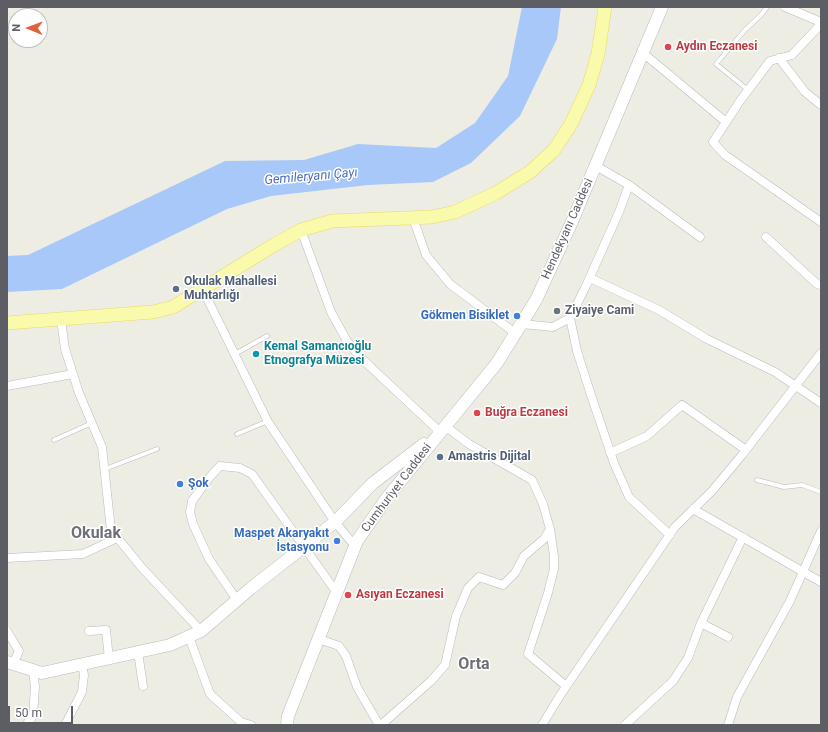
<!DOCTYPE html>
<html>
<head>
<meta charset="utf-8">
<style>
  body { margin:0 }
  #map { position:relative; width:828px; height:732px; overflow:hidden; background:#eeede4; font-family:Roboto,sans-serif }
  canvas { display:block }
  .frame { position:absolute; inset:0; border:8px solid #5c5e64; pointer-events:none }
  .north { position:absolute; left:8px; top:8px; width:40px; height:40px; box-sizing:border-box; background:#fff; border:1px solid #bebfc1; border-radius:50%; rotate:271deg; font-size:11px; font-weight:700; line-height:16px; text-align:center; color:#5c5e64 }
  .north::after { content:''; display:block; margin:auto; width:14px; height:18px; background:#df6339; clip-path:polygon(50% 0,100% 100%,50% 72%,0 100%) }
  .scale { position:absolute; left:8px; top:706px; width:65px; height:18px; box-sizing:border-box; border:2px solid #5c5e64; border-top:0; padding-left:5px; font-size:12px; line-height:14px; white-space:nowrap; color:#5c5e64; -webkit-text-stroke:3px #fff; paint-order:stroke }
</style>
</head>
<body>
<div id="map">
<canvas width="828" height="732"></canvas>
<div class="frame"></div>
<div class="north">N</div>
<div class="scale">50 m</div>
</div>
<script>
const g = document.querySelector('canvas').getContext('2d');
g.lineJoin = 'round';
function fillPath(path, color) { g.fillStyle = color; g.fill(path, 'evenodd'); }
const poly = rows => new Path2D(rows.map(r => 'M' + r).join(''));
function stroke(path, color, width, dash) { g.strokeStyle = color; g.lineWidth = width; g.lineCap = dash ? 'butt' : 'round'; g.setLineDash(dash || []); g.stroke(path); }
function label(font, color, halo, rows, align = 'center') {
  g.font = font + ' Roboto,sans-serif'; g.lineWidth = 3; g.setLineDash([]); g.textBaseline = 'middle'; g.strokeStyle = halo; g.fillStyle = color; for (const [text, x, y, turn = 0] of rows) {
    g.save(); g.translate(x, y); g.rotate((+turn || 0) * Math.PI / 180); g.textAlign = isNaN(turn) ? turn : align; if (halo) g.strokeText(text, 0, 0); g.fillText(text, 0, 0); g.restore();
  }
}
const water = poly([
  [522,7,561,7,557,39,520,116,471,163,433,182,368,185,271,196,227,209,62,289,7,292,7,256,28,255,225,161,304,160,358,144,436,148,475,123,508,76]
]);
const lane = poly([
  [748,90,716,64,745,30,761,15,767,7],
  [235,354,267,336],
  [237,434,268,421],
  [54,440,92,423],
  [105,469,157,449],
  [757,480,784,487,802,485,821,492]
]);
const street = poly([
  [785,7,821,22],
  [821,24,792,55,770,61,740,101,713,142,725,155,821,222],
  [643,53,726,122],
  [779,58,805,92,821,105],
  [596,166,629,185,700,237],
  [413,218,426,255,450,284,515,333],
  [301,230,331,312,347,341,360,357,440,432],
  [766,237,817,284,821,285],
  [590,278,659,310,707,339,775,372,821,403],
  [203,290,268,422,335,522,355,546],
  [570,318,577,351,591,395,614,463,629,497,670,535],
  [61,320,65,349,79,393,102,447,111,530,143,569,201,631],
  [522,324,553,327,570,318,586,286,619,212,629,185],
  [7,386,73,374],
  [610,453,647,436,682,405,746,450],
  [693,509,821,582],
  [550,529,554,556,554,569,548,593,528,654,566,686],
  [7,558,83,554,117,538],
  [237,600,209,559,193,524,190,512,192,501,209,478,220,466,240,468,252,474,337,593],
  [7,631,19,651,13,664],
  [89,631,106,630,109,659],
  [189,637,210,694,241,722,251,725],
  [728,637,701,623,743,537],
  [319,639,339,646,346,656,357,687,379,725],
  [138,652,143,686],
  [26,725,33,716,35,687,33,670],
  [65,725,82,692,84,675,82,665],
  [381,725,431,681,445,665,456,616,468,588,479,577,503,585,515,573,524,556,544,539,550,529,543,504,532,480,469,444,445,426],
  [542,725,561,694,675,527,712,491,742,455,821,353],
  [625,725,673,681,688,658,701,623],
  [728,725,737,697,790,601,821,531]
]);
const secondary = poly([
  [7,662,42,673,170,645,201,631,250,589,335,522,373,483,424,444],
  [287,725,288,716,357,541,386,499,497,363,536,300,571,224,662,7]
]);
const primary = poly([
  [7,323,153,312,173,307,274,245,301,230,332,221,432,217,455,212,496,193,530,172,554,150,571,124,589,85,598,54,605,7]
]);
const markers = [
  [668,47,4,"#e0444e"],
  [176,289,4,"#5c6f8a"],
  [557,311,4,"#6b7280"],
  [517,316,4,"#3f7fe0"],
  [256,354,4,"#0f9aa8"],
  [477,413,4,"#e0444e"],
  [440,457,4,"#5c6f8a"],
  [180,484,4,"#3f7fe0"],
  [337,541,4,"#3f7fe0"],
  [348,595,4,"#e0444e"]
];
const healthNames = [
  ["Aydın Eczanesi",676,47],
  ["Buğra Eczanesi",485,413],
  ["Asıyan Eczanesi",356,595]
];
const streetNames = [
  ["Hendekyanı Caddesi",568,229,-66],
  ["Cumhuriyet Caddesi",397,488,-53]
];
const serviceNames = [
  ["Okulak Mahallesi",184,282],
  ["Muhtarlığı",184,296],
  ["Amastris Dijital",448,457]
];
const worshipNames = [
  ["Ziyaiye Cami",565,311]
];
const shopNames = [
  ["Gökmen Bisiklet",509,316],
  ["Şok",188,484,"left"],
  ["Maspet Akaryakıt",329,534],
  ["İstasyonu",329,548]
];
const cultureNames = [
  ["Kemal Samancıoğlu",264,347],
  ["Etnografya Müzesi",264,361]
];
const waterNames = [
  ["Gemileryanı Çayı",311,177,-5]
];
const districtNames = [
  ["Okulak",96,534],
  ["Orta",474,665]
];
fillPath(water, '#a8c8fa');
stroke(lane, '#b9babf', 5);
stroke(street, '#b9babf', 9);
stroke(secondary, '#b9bbc1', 13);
stroke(primary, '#e9da62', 14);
stroke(lane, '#fff', 4);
stroke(street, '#fff', 8);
stroke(secondary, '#fff', 12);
stroke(primary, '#f9faac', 13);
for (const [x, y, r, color] of markers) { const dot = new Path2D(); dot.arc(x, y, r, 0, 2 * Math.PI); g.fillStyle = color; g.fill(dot); stroke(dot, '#fff', 1.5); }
label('bold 12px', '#be3a42', '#fff', healthNames, 'left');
label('12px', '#5c5e64', '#fff', streetNames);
label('bold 12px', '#4e5e75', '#fff', serviceNames, 'left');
label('bold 12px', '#5b616d', '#fff', worshipNames, 'left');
label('bold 12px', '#366cbe', '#fff', shopNames, 'right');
label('bold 12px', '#0d838f', '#fff', cultureNames, 'left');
label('italic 13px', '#4c6fbc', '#fff', waterNames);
label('bold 16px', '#6d7076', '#fff', districtNames);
</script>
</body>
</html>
